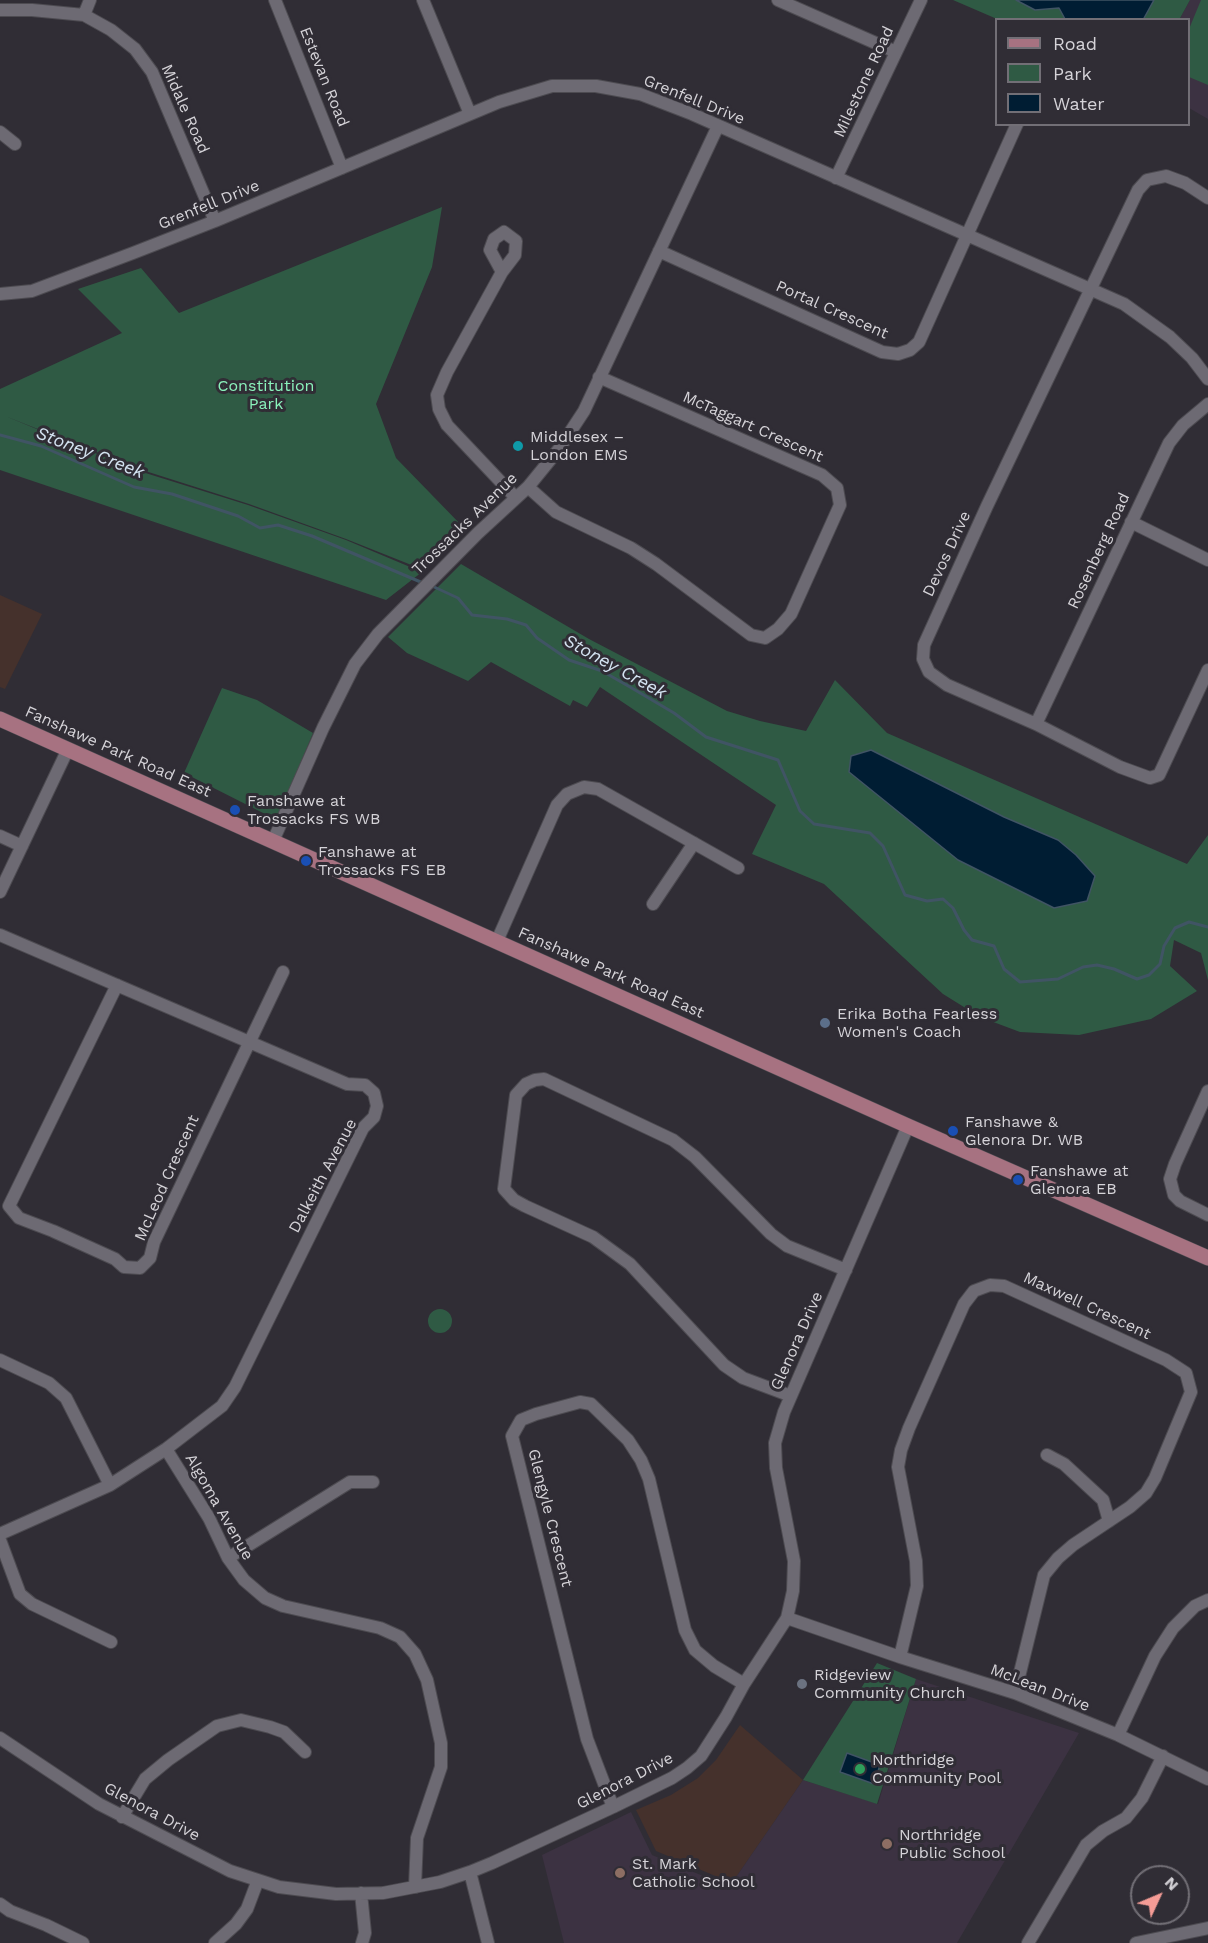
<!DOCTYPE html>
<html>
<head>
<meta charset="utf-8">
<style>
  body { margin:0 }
  #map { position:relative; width:1208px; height:1943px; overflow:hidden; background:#302d35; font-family:"Work Sans",sans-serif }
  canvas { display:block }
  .legend { position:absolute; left:995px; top:18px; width:195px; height:108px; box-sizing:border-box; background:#302d35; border:2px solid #726f76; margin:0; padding:8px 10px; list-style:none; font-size:18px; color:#d5d3d8 }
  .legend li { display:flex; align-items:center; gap:12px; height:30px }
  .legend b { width:30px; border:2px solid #726f76 }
  .north { position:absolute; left:1130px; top:1865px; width:60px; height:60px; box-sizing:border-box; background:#302d35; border:2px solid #726f76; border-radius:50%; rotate:46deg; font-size:16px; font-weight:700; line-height:24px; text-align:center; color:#d5d3d8 }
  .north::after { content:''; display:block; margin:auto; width:21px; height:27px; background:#f59c96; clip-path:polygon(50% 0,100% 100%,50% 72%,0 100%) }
</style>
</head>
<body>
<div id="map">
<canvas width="1208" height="1943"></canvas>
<ul class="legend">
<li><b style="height:8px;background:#a77281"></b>Road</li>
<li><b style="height:16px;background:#2f5a44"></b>Park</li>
<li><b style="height:16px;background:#001d33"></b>Water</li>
</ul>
<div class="north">N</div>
</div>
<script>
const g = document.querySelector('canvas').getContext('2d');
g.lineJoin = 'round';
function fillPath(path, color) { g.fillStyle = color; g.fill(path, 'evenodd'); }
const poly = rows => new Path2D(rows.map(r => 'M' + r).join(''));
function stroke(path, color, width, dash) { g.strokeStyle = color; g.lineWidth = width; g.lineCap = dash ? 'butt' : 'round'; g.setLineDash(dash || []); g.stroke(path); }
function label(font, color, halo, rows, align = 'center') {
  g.font = font + ' "Work Sans",sans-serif'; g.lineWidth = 6; g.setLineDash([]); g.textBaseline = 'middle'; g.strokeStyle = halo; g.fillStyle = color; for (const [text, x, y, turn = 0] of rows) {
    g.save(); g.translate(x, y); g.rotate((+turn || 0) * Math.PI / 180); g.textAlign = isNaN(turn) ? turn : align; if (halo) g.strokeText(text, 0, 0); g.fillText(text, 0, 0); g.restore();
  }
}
const commercial = poly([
  [0,595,42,614,5,689,0,687],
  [740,1725,803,1780,732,1883,656,1851,636,1810,671,1795,698,1778,716,1760]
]);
const education = poly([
  [1190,0,1208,0,1208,119,1189,108,1188,20,1179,20],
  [916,1679,1079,1733,957,1943,564,1943,542,1855,631,1812,652,1855,735,1889,732,1883,803,1780,878,1804]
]);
const green = poly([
  [953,0,1190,0,1179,20,997,19],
  [1201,0,1208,0,1208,85,1189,77,1189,29],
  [442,207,432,267,376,404,396,458,465,529,424,570,346,539,249,504,139,469,5,416,139,471,248,505,346,540,422,572,386,600,0,470,0,389,122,333,78,289,141,268,179,313],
  [461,564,589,639,727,711,760,721,806,731,835,680,887,733,1187,864,1208,835,1208,980,1201,953,1174,940,1170,966,1197,991,1151,1019,1079,1035,1020,1032,980,1017,943,994,824,884,752,854,776,805,600,687,587,707,573,700,570,706,491,662,468,681,407,653,388,637],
  [851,756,1058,840,1076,855,1094,876,880,795,850,772],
  [222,688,257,700,313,733,278,817,270,820,271,817,184,773],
  '428 1321a12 12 0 1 1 24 0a12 12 0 1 1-24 0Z',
  [877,1663,916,1679,877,1804,803,1780]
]);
const water = poly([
  [1016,0,1154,0,1143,20,1065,19,1059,8,1035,10,1016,0],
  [871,750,1004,817,1058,840,1076,855,1095,876,1087,901,1054,908,958,860,849,772,851,756,871,750],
  [847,1753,880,1765,874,1784,840,1772,847,1753]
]);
const stream = poly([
  [0,435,41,446,134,487,172,494,238,516,260,528,278,525,312,536,423,583],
  [432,586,458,598,472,615,507,619,526,625,537,638,569,660,602,671,630,687,674,713,706,737,778,760,800,811,814,824,870,833,883,846,905,895,927,901,943,899,953,908,964,930,972,940,994,946,1004,969,1020,982,1058,979,1083,967,1097,965,1114,969,1137,979,1149,975,1160,964,1164,946,1175,928,1189,922,1208,927]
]);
const minor = poly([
  [275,0,342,168],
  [423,0,470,114],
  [778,0,896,52],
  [0,10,32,10,84,15,111,30,135,49,152,72,215,221],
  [84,15,90,0],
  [0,132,15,144],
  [836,178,921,0],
  [1208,198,1185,183,1166,176,1147,180,1138,190,987,506,924,645,923,659,929,672,947,685,1036,724,1120,767,1150,778,1159,775,1208,670],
  [659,251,882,352,898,354,910,350,919,342,1017,124],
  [502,272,490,250,494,239,504,232,516,241,515,255,502,272,447,372,437,395,439,409,447,425,516,498],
  [0,294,32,291,133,253,215,221,499,102,552,86,596,86,640,94,692,114,1124,304,1170,337,1192,358,1208,379],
  [528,487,556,512,631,548,656,564,751,635,765,638,778,629,791,614,840,505,837,488,822,475,599,377],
  [1131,522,1208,560],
  [1036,724,1169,443,1183,425,1208,404],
  [0,836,22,846],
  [273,841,323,728,355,664,378,634,478,533,528,487,559,449,584,411,718,126],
  [0,892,68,749],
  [653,904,694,843],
  [0,935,347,1084,365,1085,374,1093,377,1106,374,1117,363,1128,235,1387,222,1406,166,1449,110,1485,0,1534],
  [497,941,557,805,567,794,584,787,598,789,738,868],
  [117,985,9,1206,19,1218,53,1231,115,1259,124,1267,140,1268,150,1258,154,1242,283,972],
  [1208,1091,1175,1164,1170,1179,1174,1195,1180,1201,1208,1215],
  [0,1360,49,1383,66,1398,110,1485],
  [791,1396,743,1378,724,1365,630,1264,593,1237,525,1206,514,1200,504,1189,516,1095,526,1084,535,1080,544,1079,673,1140,695,1157,771,1234,787,1246,846,1270],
  [166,1449,209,1518,228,1558,244,1580,265,1598,283,1606,380,1628,400,1637,415,1654,427,1680,441,1743,441,1767,417,1838,415,1887],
  [1047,1455,1064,1464,1103,1500,1109,1521],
  [0,1540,20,1594,32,1604,111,1642],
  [228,1558,350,1482,373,1482],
  [787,1618,900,1657,1015,1693,1118,1735,1208,1779],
  [900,1657,917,1586,916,1561,898,1467,901,1450,909,1428,964,1304,974,1291,990,1285,1004,1286,1166,1360,1186,1373,1191,1392,1155,1478,1146,1493,1130,1507,1073,1545,1058,1558,1044,1575,1015,1693],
  [1118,1735,1155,1656,1173,1628,1195,1606,1208,1600],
  [0,1738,99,1804,230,1871,279,1887,336,1894,383,1893,440,1882,470,1872,492,1863,613,1807,672,1778,687,1768,701,1756,726,1717,744,1684,787,1618,793,1591,794,1561,776,1468,775,1443,784,1412,908,1126],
  [613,1807,587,1739,512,1436,521,1420,536,1414,580,1402,591,1404,628,1440,641,1460,649,1479,685,1630,695,1650,714,1666,744,1684],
  [122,1817,145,1779,168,1760,217,1726,241,1720,270,1727,284,1732,305,1752],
  [470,1872,488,1943],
  [361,1893,365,1933,362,1943],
  [0,1904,10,1911,46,1925,83,1943],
  [215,1943,236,1924,247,1909,258,1880],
  [1028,1943,1086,1845,1103,1831,1126,1818,1142,1798,1163,1756],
  [1136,1943,1208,1928]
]);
const major = poly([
  [0,719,908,1126,1208,1258]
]);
const markers = [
  [518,446,6,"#0f9aa8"],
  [235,810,6,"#1a4fb4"],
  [306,861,6,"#1a4fb4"],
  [825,1023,6,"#5c6f8a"],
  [953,1131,6,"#1a4fb4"],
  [1018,1180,6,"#1a4fb4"],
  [802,1684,6,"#6b7280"],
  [860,1769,6,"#2e9e5b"],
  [887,1844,6,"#8d6e63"],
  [620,1873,6,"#8d6e63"]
];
const streetNames = [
  ["Estevan Road",324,77,68],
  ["Milestone Road",864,82,-65],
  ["Grenfell Drive",694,100,22],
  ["Midale Road",185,109,66],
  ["Grenfell Drive",209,205,-22],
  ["Portal Crescent",832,310,24],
  ["McTaggart Crescent",753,427,24],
  ["Trossacks Avenue",465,524,-44],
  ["Rosenberg Road",1099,551,-65],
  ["Devos Drive",947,554,-65],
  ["Fanshawe Park Road East",118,752,24],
  ["Fanshawe Park Road East",611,973,24],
  ["Dalkeith Avenue",323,1176,-62],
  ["McLeod Crescent",167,1178,-66],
  ["Maxwell Crescent",1087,1306,25],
  ["Glenora Drive",797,1341,-66],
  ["Algoma Avenue",219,1507,60],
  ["Glengyle Crescent",550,1518,76],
  ["McLean Drive",1040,1688,21],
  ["Glenora Drive",625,1781,-27],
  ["Glenora Drive",152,1812,28]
];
const parkNames = [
  ["Constitution",266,386],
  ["Park",266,404]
];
const poiNames = [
  ["Middlesex –",530,437],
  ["London EMS",530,455],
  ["Fanshawe at",247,801],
  ["Trossacks FS WB",247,819],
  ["Fanshawe at",318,852],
  ["Trossacks FS EB",318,870],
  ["Erika Botha Fearless",837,1014],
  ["Women's Coach",837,1032],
  ["Fanshawe &",965,1122],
  ["Glenora Dr. WB",965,1140],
  ["Fanshawe at",1030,1171],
  ["Glenora EB",1030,1189],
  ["Ridgeview",814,1675],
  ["Community Church",814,1693],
  ["Northridge",872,1760],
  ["Community Pool",872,1778],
  ["Northridge",899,1835],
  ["Public School",899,1853],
  ["St. Mark",632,1864],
  ["Catholic School",632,1882]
];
const waterNames = [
  ["Stoney Creek",90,453,21],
  ["Stoney Creek",615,667,29]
];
fillPath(commercial, '#45312c');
fillPath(education, '#3c3242');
fillPath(green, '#2f5a44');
fillPath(water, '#001d33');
stroke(water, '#405464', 1.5);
stroke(stream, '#405464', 3);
stroke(minor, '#4d4b51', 14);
stroke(major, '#4d4b51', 16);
stroke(minor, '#6d6a73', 12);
stroke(major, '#a77281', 15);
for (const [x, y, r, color] of markers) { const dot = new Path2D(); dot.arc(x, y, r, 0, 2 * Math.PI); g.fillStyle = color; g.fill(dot); stroke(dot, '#302d35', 2); }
label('16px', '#d5d3d8', '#302d35', streetNames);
label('16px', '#8af2bb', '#302d35', parkNames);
label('16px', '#d5d3d8', '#302d35', poiNames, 'left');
label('italic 18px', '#d4e3f1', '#302d35', waterNames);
</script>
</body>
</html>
